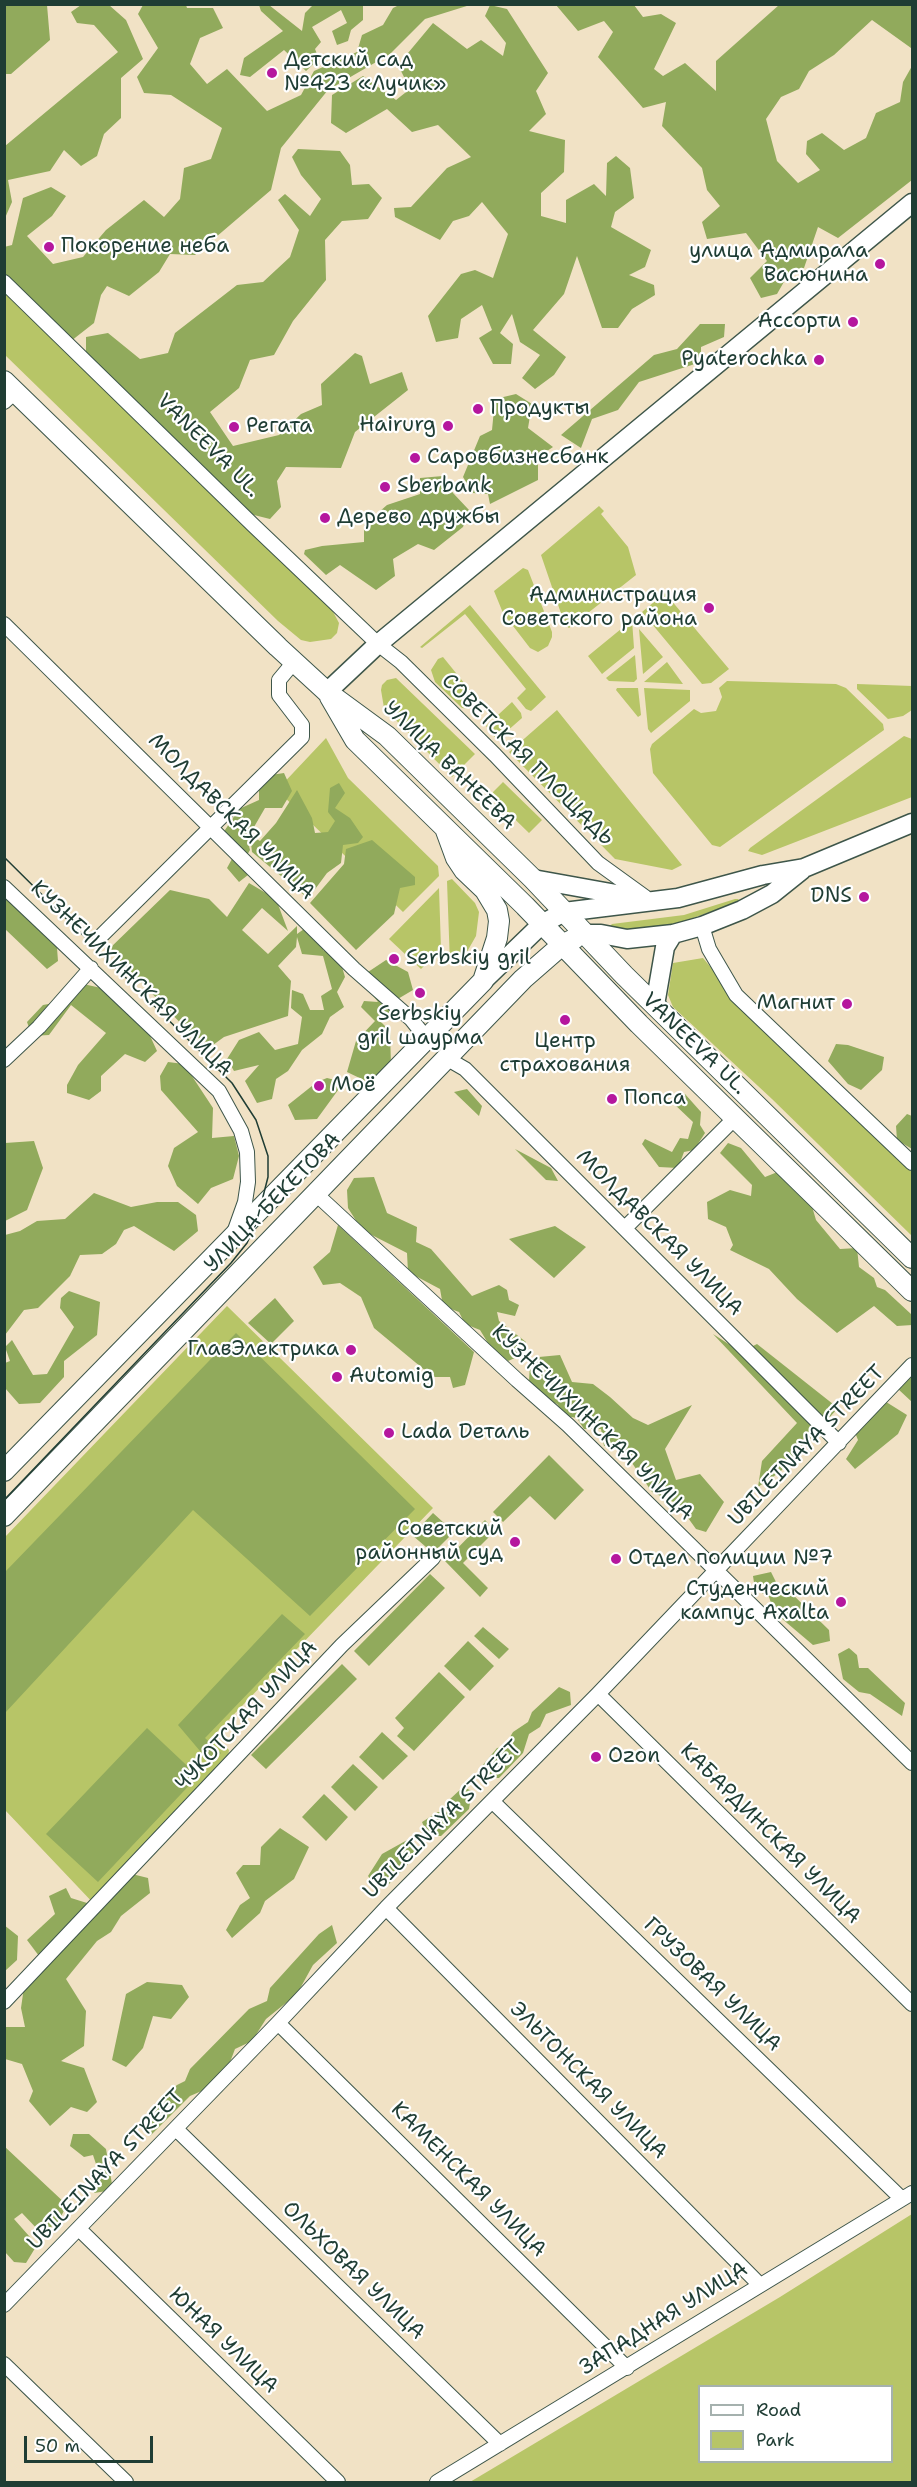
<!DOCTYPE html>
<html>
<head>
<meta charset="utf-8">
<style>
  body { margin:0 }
  #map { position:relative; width:917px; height:2487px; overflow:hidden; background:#f1e2c5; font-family:"Shantell Sans",sans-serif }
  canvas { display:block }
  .frame { position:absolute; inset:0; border:6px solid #1f3d34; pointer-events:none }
  .legend { position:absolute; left:698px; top:2385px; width:195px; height:78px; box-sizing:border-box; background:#fff; border:2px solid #a5b1ae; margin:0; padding:8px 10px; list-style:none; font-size:18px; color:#1f3d34 }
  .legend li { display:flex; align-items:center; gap:12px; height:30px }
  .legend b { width:30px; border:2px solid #a5b1ae }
  .scale { position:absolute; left:24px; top:2436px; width:129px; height:27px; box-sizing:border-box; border:3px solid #1f3d34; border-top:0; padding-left:8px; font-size:18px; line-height:21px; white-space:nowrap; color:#1f3d34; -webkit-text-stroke:4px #fff; paint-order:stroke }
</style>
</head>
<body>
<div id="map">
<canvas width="917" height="2487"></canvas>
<div class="frame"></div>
<ul class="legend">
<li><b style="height:8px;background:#fff"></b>Road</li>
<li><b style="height:16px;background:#b7c567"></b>Park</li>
</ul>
<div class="scale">50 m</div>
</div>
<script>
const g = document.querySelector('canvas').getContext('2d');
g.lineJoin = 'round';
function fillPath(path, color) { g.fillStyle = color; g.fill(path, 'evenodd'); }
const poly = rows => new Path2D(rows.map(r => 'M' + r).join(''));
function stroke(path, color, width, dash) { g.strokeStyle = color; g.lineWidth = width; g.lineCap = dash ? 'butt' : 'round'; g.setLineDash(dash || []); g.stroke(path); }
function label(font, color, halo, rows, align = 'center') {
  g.font = font + ' "Shantell Sans",sans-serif'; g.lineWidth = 4.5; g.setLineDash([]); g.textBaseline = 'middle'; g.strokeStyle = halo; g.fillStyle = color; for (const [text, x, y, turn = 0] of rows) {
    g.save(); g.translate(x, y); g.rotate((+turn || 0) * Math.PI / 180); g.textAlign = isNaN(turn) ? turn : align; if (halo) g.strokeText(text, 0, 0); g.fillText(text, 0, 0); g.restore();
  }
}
const green = poly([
  [4,290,331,608,339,623,337,633,331,639,310,642,301,640,278,621,5,355],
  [599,506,604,511,601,514,628,547,636,575,569,628,565,625,541,555],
  [523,568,528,570,552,632,552,637,548,646,538,652,530,648,503,613,494,591],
  [665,593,729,669,711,683,702,684,642,612],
  [470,605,546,697,531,711,526,709,517,698,526,689,465,614,422,648,420,647],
  [632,620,634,648,602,674,588,656],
  [639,629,663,657,643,674],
  [635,655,637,679,634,682,609,681,606,678],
  [443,657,482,705,479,710,462,708,435,682,431,670,438,659],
  [667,662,683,684,644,682],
  [396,678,475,754,452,777,384,708,381,690,382,685,387,680],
  [727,681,836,684,846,688,883,724,884,730,720,847,712,845,653,773,650,749,652,744,694,709,701,713,716,711,722,697,719,688],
  [857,684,912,686,912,710,903,716,888,719,857,689],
  [617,688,638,688,641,715,638,717,616,690],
  [644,688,690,690,690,701,651,733,648,729],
  [512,702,521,713,522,718,497,740,486,726],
  [557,710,634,806,682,865,672,870,615,859,509,752],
  [904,736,912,739,912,797,762,855,748,851,750,848],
  [326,738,348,778,438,866,439,876,403,912,277,790],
  [503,782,542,820,529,833,490,795],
  [452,879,475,903,479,912,476,936,464,957,454,966,450,964,447,881],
  [439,888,441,949,421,969,389,939],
  [735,899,738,899,740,901,685,921,661,927,613,931,608,928,612,924,684,915],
  [703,958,769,1037,912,1172,912,1236,772,1099,673,1007,668,995,673,963],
  [227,1306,433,1508,214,1735,229,1750,228,1757,96,1906,5,1810,5,1537],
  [912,2214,912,2482,470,2482,780,2297],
  [700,2386,892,2386,892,2462,700,2462]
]);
const forest = poly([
  [5,4,47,5,50,40,11,74,5,74],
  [81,5,109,5,126,20,143,59,121,78,121,118,104,134,97,156,81,166,64,150,50,171,8,180,12,202,5,218,5,146,118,52,94,25,77,23,71,12],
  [143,5,186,5,187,8,213,8,223,28,200,38,190,64,207,84,227,69,267,111,301,95,314,71,357,52,362,35,383,25,393,8,399,5,470,5,425,19,390,54,328,90,281,148,271,190,195,255,170,254,159,272,129,296,107,286,101,295,94,323,71,341,60,341,5,293,4,247,12,245,23,198,51,187,66,196,52,216,27,236,53,264,83,257,106,230,144,200,164,217,180,199,184,168,211,159,222,128,171,95,144,93,137,77,158,48,138,14],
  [259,5,269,5,302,31,305,13,313,5,363,5,363,20,351,30,348,41,337,45,332,31,347,23,341,10,312,27,321,42,315,49,319,59,306,71,284,50,250,77,240,75,244,58,283,31,261,11],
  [490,5,507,9,548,73,536,91,546,114,529,131,565,140,564,172,541,193,541,216,566,223,566,200,594,184,606,196,607,163,616,156,630,168,634,198,615,212,611,227,651,250,645,267,629,275,654,285,655,295,632,309,618,328,602,328,577,256,564,294,533,330,566,357,554,375,535,389,522,378,540,355,520,342,512,314,500,333,513,344,511,364,493,364,479,338,492,330,482,305,461,319,458,338,436,342,428,316,461,274,475,270,493,278,508,234,482,202,469,216,453,221,440,240,395,217,394,208,411,207,447,168,471,157,438,125,412,132,387,109,346,133,331,123,332,95,363,76,396,100,410,89,398,65,433,23,467,49,481,40,503,56,506,43,485,16],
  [556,5,634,5,643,17,661,14,676,23,654,69,663,76,685,63,716,91,716,61,779,5,912,5,911,48,872,20,834,55,809,71,799,89,781,97,766,119,777,161,798,183,820,170,806,154,807,141,822,133,844,150,866,138,876,113,900,102,903,82,912,66,912,180,838,238,818,227,804,268,789,273,777,294,761,298,750,278,767,261,746,233,707,239,702,222,720,206,707,190,702,168,662,126,666,102,643,108,598,57,613,32,604,21,578,31],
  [298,149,340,151,350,165,352,185,369,184,382,198,368,219,342,221,325,240,326,280,293,321,274,355,250,360,239,388,210,412,233,446,279,435,301,414,322,405,321,384,355,353,362,356,370,384,402,372,408,390,355,432,341,468,286,467,277,481,281,507,270,519,246,513,86,356,86,337,108,333,140,359,168,353,175,333,237,285,263,282,290,257,299,230,278,200,285,194,310,216,321,199,301,175,292,157],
  [700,324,725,324,724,337,701,347,701,362,639,382,618,410,592,419,581,448,561,435,654,355,677,349],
  [516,394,532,404,528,428,553,447,538,457,538,480,490,504,488,494,473,493,463,477,480,436,492,430,495,399],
  [443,476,453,493,469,510,463,527,434,550,418,544,393,559,395,576,376,590,340,565,326,575,304,554,305,550,322,546,364,542,364,525,387,505,420,494,420,478],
  [284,773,292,791,282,808,265,808,254,827,246,834,250,850,242,864,248,875,239,882,227,868,233,857,223,833,239,809,259,800,259,788,271,775],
  [339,783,345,793,335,808,350,818,363,837,358,843,343,845,341,863,327,873,310,896,304,895,252,852,250,835,260,841,276,823,297,790,312,818,315,833,328,832,335,821,328,812,330,788],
  [372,840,415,877,415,885,400,888,394,914,356,950,310,903,344,864,346,849],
  [249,883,276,899,288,931,262,908,242,930,268,954,297,926,297,934,304,929,322,935,323,950,340,960,345,977,337,992,344,1007,330,1017,322,1034,302,1050,288,1071,276,1079,272,1099,257,1103,245,1081,259,1065,234,1071,227,1059,239,1040,259,1032,275,1050,298,1044,302,1017,291,1008,292,990,303,994,310,1010,324,1010,321,996,332,989,323,956,302,954,297,937,296,947,278,966,291,981,288,1016,224,1037,213,1045,192,1035,109,949,170,890,209,899,227,917],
  [4,891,40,922,57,948,58,961,47,969,5,929],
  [386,960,408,972,413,990,391,1003,389,1015,380,1021,390,1031,391,1066,370,1083,347,1072,356,1041,375,1021,361,1007,364,1001,378,1002,365,985,368,972],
  [83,984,124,993,146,1027,157,1051,145,1062,125,1054,101,1076,101,1091,89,1100,67,1093,67,1085,78,1065,106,1033,71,1005,49,1035,32,1036,27,1022,43,1005,54,1003,62,989],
  [836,1044,848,1045,884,1057,882,1070,861,1090,848,1084,828,1061],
  [168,1062,184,1064,213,1108,212,1138,234,1136,239,1156,233,1179,211,1188,198,1204,177,1186,168,1166,174,1148,198,1132,161,1090,160,1076],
  [327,1078,339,1081,341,1086,317,1119,295,1120,288,1105,317,1082],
  [467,1089,482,1106,479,1116,454,1092],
  [685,1094,701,1112,700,1125,705,1133,694,1150,684,1152,678,1168,659,1167,642,1144,645,1139,672,1152,680,1138,688,1139,693,1122,672,1102,672,1095],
  [907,1114,912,1116,912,1149,897,1140,896,1126],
  [34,1141,43,1168,27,1210,5,1221,5,1143],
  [728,1143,741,1148,765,1177,780,1171,811,1203,816,1220,840,1249,857,1248,859,1267,874,1278,877,1287,885,1290,911,1314,912,1325,897,1326,874,1306,837,1333,797,1299,769,1269,730,1250,733,1245,726,1227,708,1219,707,1202,730,1190,751,1196,752,1185,720,1153],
  [515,1149,551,1168,558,1181,546,1180],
  [374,1177,387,1213,417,1227,416,1242,431,1249,472,1296,499,1285,507,1290,509,1300,519,1305,515,1316,497,1312,499,1321,526,1342,522,1355,508,1361,491,1348,480,1330,465,1324,459,1312,443,1306,440,1289,408,1272,407,1253,362,1230,348,1208,347,1190,354,1178],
  [94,1193,131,1207,157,1202,178,1202,196,1215,198,1231,174,1251,134,1226,124,1230,116,1244,102,1254,80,1255,70,1276,38,1308,24,1310,5,1335,5,1235,20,1231,37,1221,65,1219],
  [338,1225,474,1352,465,1385,453,1388,450,1377,433,1377,374,1328,361,1297,340,1283,323,1285,313,1267,330,1252],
  [555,1226,586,1247,554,1278,509,1239],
  [69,1291,100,1302,97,1335,64,1361,64,1377,40,1403,19,1404,5,1388,5,1363,10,1361,5,1347,12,1340,33,1375,47,1374,74,1327,60,1308,61,1298],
  [275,1298,294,1321,271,1344,248,1323],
  [236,1333,415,1509,310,1616,193,1510,5,1713,5,1572],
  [713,1334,741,1352,757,1344,838,1408,780,1472,758,1487,762,1461,797,1423],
  [560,1355,572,1382,593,1384,610,1397,633,1418,648,1425,692,1405,665,1449,676,1480,700,1474,724,1502,706,1532,696,1529,678,1504,652,1492,621,1447,604,1446,601,1429,584,1429,577,1418,566,1416,557,1404,541,1398,529,1381,530,1364,539,1357],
  [912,1374,912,1402,898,1389],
  [883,1400,907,1415,898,1434,855,1469,846,1459,858,1440,854,1430],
  [549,1455,584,1490,555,1520,530,1496,503,1522,493,1512],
  [433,1513,454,1532,433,1553,412,1535],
  [485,1520,495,1531,463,1563,488,1588,480,1597,445,1561],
  [771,1572,779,1588,786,1588,829,1630,830,1641,813,1645,774,1612,769,1597,755,1589,753,1576],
  [430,1574,445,1588,369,1666,354,1651],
  [282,1614,305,1634,205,1738,221,1753,211,1764,178,1725],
  [483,1627,509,1649,499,1659,474,1636],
  [468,1641,494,1666,470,1691,444,1666],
  [849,1648,857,1655,859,1668,868,1668,905,1703,902,1716,870,1694,859,1692,843,1679,838,1654],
  [342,1664,357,1679,266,1769,251,1755],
  [439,1672,465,1697,414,1751,397,1736,404,1728,395,1718],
  [559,1687,570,1692,571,1705,546,1714,540,1727,529,1734,523,1753,499,1778,487,1778,482,1766,497,1748,504,1747,513,1732,528,1722,532,1712],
  [147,1728,198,1776,98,1882,46,1834],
  [382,1732,408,1756,383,1780,359,1757],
  [353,1764,378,1787,355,1811,331,1787],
  [463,1787,472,1791,469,1809,441,1836,428,1836,422,1822,438,1812,451,1813,449,1800],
  [324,1794,348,1817,326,1841,302,1817],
  [280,1828,309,1847,294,1879,265,1901,260,1913,232,1938,226,1930,240,1905,250,1898,236,1873,243,1865,260,1865,261,1847],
  [409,1839,415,1848,415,1857,389,1884,377,1887,368,1876,382,1854],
  [124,1872,148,1878,150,1893,121,1916,111,1932,97,1941,66,1979,86,2011,84,2046,61,2061,84,2068,97,2102,87,2112,71,2107,50,2126,29,2101,33,2091,22,2064,5,2059,4,2027,25,2027,21,2008,24,1987,39,1956,27,1940,55,1914,49,1896,66,1888,71,1898,87,1903],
  [4,1925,18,1936,17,1960,5,1971],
  [332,1925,337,1943,313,1965,297,1994,266,2019,252,2041,235,2049,227,2070,211,2087,190,2096,150,2136,145,2131,159,2101,177,2085,185,2081,190,2069,249,2009,267,2001,270,1988,319,1934],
  [147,1982,182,1985,189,1997,171,2019,153,2016,143,2048,126,2067,112,2060,126,1994],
  [73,2134,89,2134,106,2149,113,2190,94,2193,98,2170,93,2155,84,2157,70,2146],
  [4,2146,67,2205,57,2224,40,2232,22,2213,14,2219,37,2245,26,2263,14,2262,5,2252]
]);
const minor = poly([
  [4,282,253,525,378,644,401,662,495,755,598,863,645,897],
  [4,402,15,392],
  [4,624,354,969,411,1019,427,1039],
  [4,887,219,1091,241,1131,247,1152,248,1182,245,1202,235,1230],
  [702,926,709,949,736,995,912,1163],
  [100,937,302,737,302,725,279,695,279,680,294,662],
  [446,1058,465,1069,839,1443],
  [4,1060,39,1027,91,968],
  [316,1194,517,1380,568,1425,912,1763],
  [625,1228,735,1118],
  [598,1694,912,2004],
  [492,1801,902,2199],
  [386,1908,759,2284],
  [4,2002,342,1645,433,1558],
  [278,2023,627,2368],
  [176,2129,500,2444],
  [79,2229,338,2482],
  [4,2305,278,2023,386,1908,598,1694,912,1365],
  [4,2364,126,2482],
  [437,2482,912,2193]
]);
const tertiary = poly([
  [327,692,378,644,912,203],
  [533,879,633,897],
  [585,934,601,934,627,939,673,934,702,926,742,910,772,894,802,870],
  [483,981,542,924,564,912,678,898,763,875,804,868,912,823],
  [655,1005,665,947,673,934]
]);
const secondary = poly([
  [4,381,278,647,327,692,387,736,533,879,624,975,912,1258],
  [330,697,355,740,525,906,639,1024,912,1291],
  [4,1471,483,981,497,938,499,921,497,910,485,890,464,870,456,858,445,828],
  [4,1516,523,979,562,945,574,939]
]);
const tram = poly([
  [4,857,232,1083,256,1120,268,1156,268,1177,256,1224,247,1243,231,1263,4,1500]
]);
const markers = [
  [272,73,6,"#b5179e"],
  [49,247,6,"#b5179e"],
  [880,264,6,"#b5179e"],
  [853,322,6,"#b5179e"],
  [819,360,6,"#b5179e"],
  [478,409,6,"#b5179e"],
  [448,426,6,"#b5179e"],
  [234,427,6,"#b5179e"],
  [415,458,6,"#b5179e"],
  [385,487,6,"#b5179e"],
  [325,518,6,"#b5179e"],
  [709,608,6,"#b5179e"],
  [864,897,6,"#b5179e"],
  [394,959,6,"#b5179e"],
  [420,993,6,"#b5179e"],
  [847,1004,6,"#b5179e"],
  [565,1020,6,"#b5179e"],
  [319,1086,6,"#b5179e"],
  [612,1099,6,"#b5179e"],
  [351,1350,6,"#b5179e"],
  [337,1377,6,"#b5179e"],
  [389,1433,6,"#b5179e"],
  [515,1542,6,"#b5179e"],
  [616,1559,6,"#b5179e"],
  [841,1602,6,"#b5179e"],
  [596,1757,6,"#b5179e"]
];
const poiNames = [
  ["Детский сад",284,61],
  ["№423 «Лучик»",284,85],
  ["Покорение неба",61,247],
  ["улица Адмирала",868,252,"right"],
  ["Васюнина",868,276,"right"],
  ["Ассорти",841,322,"right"],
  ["Pyaterochka",807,360,"right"],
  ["Продукты",490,409],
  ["Hairurg",436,426,"right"],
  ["Регата",246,427],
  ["Саровбизнесбанк",427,458],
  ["Sberbank",397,487],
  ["Дерево дружбы",337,518],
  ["Администрация",697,596,"right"],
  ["Советского района",697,620,"right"],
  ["DNS",852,897,"right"],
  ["Serbskiy gril",406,959],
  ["Магнит",835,1004,"right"],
  ["Serbskiy",420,1015,"center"],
  ["gril шаурма",420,1039,"center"],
  ["Центр",565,1042,"center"],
  ["страхования",565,1066,"center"],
  ["Моё",331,1086],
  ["Попса",624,1099],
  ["ГлавЭлектрика",339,1350,"right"],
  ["Automig",349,1377],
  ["Lada Dеталь",401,1433],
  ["Советский",503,1530,"right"],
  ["районный суд",503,1554,"right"],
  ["Отдел полиции №7",628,1559],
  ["Студенческий",829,1590,"right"],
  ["кампус Axalta",829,1614,"right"],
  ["Ozon",608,1757]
];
const streetNames = [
  ["VANEEVA UL.",208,446,45],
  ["СОВЕТСКАЯ ПЛОЩАДЬ",527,760,45],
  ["УЛИЦА ВАНЕЕВА",449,766,44],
  ["МОЛДАВСКАЯ УЛИЦА",231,817,45],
  ["КУЗНЕЧИХИНСКАЯ УЛИЦА",131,979,44],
  ["VANEEVA UL.",694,1044,44],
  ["УЛИЦА БЕКЕТОВА",273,1203,-46],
  ["МОЛДАВСКАЯ УЛИЦА",659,1233,45],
  ["КУЗНЕЧИХИНСКАЯ УЛИЦА",592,1423,44],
  ["UBILEINAYA STREET",807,1446,-46],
  ["ЧУКОТСКАЯ УЛИЦА",247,1716,-47],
  ["UBILEINAYA STREET",443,1820,-45],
  ["КАБАРДИНСКАЯ УЛИЦА",770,1834,45],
  ["ГРУЗОВАЯ УЛИЦА",712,1985,44],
  ["ЭЛЬТОНСКАЯ УЛИЦА",588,2081,45],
  ["UBILEINAYA STREET",106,2170,-46],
  ["КАМЕНСКАЯ УЛИЦА",468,2180,45],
  ["ОЛЬХОВАЯ УЛИЦА",353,2271,44],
  ["ЗАПАДНАЯ УЛИЦА",664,2319,-32],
  ["ЮНАЯ УЛИЦА",223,2341,44]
];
fillPath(green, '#b7c567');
fillPath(forest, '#91aa5c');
stroke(minor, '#3e564a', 16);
stroke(tertiary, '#3e564a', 21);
stroke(secondary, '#3e564a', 22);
stroke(minor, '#fff', 14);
stroke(tertiary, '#fff', 18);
stroke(secondary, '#fff', 20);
stroke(tram, '#1f3d34', 1.5);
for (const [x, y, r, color] of markers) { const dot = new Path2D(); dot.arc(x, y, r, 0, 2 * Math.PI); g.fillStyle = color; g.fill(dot); stroke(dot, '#fff', 2); }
label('21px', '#1f3d34', '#fff', poiNames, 'left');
label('21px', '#1f3d34', '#fff', streetNames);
</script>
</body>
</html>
